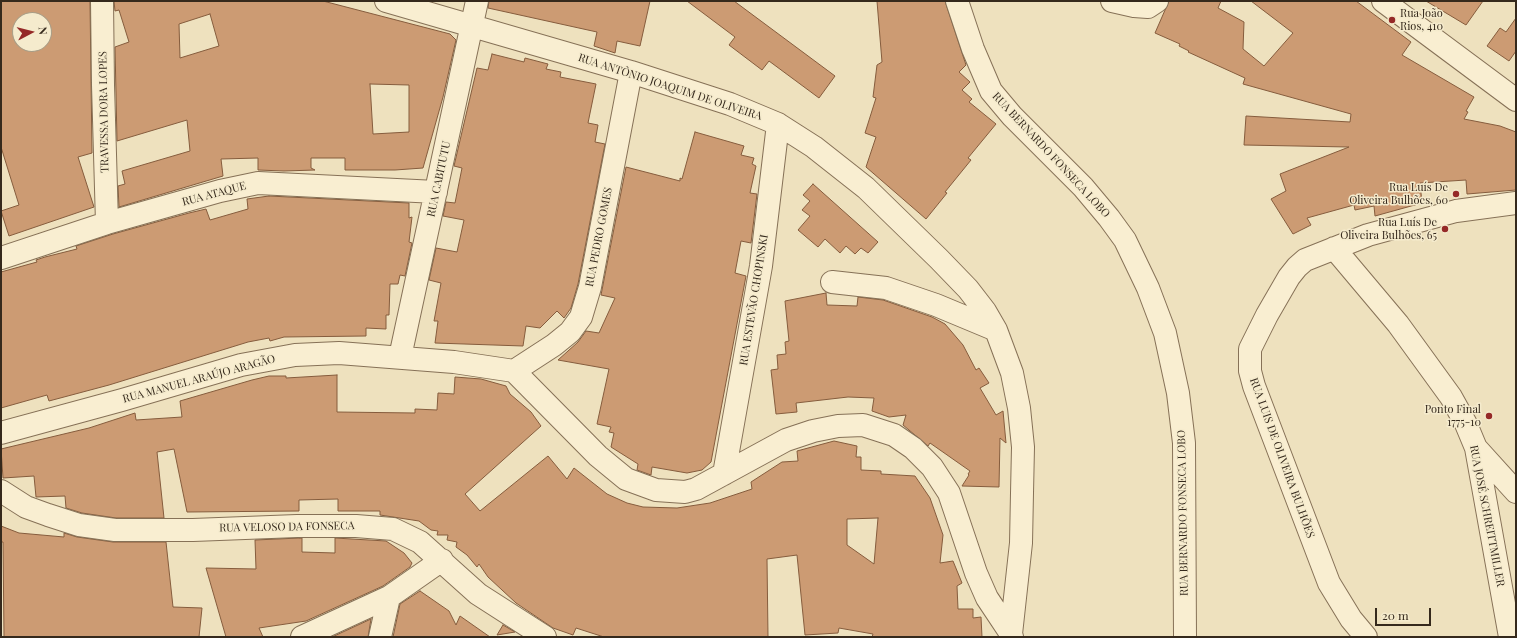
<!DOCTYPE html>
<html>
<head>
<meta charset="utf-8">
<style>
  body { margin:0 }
  #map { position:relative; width:1517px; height:638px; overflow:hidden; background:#eee1be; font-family:"Playfair Display",serif }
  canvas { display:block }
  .frame { position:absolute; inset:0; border:2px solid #35291c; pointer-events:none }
  .north { position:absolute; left:12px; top:12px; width:40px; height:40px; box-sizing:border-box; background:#f5ebcd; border:1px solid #a89d86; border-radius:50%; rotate:83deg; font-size:11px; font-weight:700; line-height:16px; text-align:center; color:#35291c }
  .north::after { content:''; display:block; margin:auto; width:14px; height:18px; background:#952927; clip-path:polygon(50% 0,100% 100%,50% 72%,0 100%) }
  .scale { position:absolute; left:1375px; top:608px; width:56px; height:18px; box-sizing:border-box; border:2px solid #35291c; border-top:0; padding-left:5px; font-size:12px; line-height:14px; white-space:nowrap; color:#35291c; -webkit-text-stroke:3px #f5ebcd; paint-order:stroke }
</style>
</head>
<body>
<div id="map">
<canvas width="1517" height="638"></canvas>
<div class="frame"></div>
<div class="north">N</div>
<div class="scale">20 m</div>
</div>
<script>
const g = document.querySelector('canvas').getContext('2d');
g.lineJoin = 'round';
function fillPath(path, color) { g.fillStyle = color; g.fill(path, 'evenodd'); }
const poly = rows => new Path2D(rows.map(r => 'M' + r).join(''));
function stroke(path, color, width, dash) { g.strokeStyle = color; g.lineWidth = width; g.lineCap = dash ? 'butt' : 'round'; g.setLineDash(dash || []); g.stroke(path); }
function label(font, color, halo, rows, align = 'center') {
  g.font = font + ' "Playfair Display",serif'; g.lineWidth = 3; g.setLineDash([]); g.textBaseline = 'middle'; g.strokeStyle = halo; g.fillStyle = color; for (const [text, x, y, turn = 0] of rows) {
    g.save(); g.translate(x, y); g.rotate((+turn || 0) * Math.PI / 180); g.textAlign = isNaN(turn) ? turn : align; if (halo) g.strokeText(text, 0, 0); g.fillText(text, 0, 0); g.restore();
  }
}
const building = poly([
  [1,1,90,1,92,153,78,157,94,207,9,236,1,211,19,205,1,147,1,1],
  [20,20,44,20,44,44,20,44,20,20],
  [114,1,323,1,450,34,456,40,443,97,423,168,395,170,345,170,345,158,311,158,311,168,315,170,284,171,258,170,258,158,221,159,223,176,119,207,118,186,125,184,122,171,190,151,187,120,117,141,115,47,129,42,119,10,115,11,114,1],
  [210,14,219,46,180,58,179,24,210,14],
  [370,84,409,85,409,132,373,134,370,84],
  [489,1,650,1,640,46,617,41,615,53,594,46,597,32,488,8,489,1],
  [687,1,734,1,835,76,819,98,769,61,762,70,729,45,735,37,687,1],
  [877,1,945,1,966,65,959,72,970,82,962,90,972,99,969,102,996,124,968,158,971,160,945,192,947,193,926,219,866,167,876,137,865,133,876,98,873,97,877,65,882,62,877,1],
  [1169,1,1221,1,1218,8,1244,22,1243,49,1264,66,1293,33,1251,1,1356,1,1411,42,1402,55,1474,97,1466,111,1468,112,1464,119,1500,126,1516,132,1516,190,1467,194,1466,180,1420,183,1422,203,1375,216,1374,206,1355,210,1354,205,1307,218,1311,225,1293,234,1271,199,1286,191,1280,174,1349,147,1244,145,1246,116,1350,122,1351,114,1243,84,1245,78,1188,52,1189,51,1179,46,1180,44,1155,33,1169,1],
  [1426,1,1483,1,1466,25,1426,1],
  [1516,18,1516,51,1509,61,1487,46,1500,28,1506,32,1516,18],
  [492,54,524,62,525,58,548,64,546,69,561,72,560,77,596,84,588,123,598,125,595,142,605,144,578,284,571,308,564,318,557,311,540,328,526,326,523,346,435,343,438,321,434,321,441,283,429,280,436,248,457,252,464,220,443,216,446,202,455,203,462,168,454,166,477,68,488,70,492,54],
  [695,132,744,146,741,155,754,158,752,164,756,166,750,193,757,194,751,243,741,241,735,273,746,276,711,462,702,470,687,473,652,467,651,475,637,470,638,464,611,447,614,433,609,432,611,427,597,424,609,369,558,360,578,342,586,331,599,333,615,298,601,295,626,167,680,181,680,178,682,179,695,132],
  [813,184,878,242,868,253,861,248,855,254,846,246,840,253,825,239,818,247,798,230,810,216,802,210,810,201,803,195,813,184],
  [269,196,409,203,409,218,412,217,409,242,412,243,405,276,400,275,398,284,390,284,389,315,386,315,386,329,366,328,366,336,284,337,270,341,269,338,248,342,109,385,49,401,47,395,1,408,1,272,37,262,36,260,45,257,77,249,76,246,113,234,189,213,206,209,210,220,248,209,247,199,269,196],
  [826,293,827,305,857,306,858,297,883,300,932,317,945,324,963,345,976,370,979,368,989,383,980,388,996,415,1003,411,1006,443,1000,438,999,487,962,486,969,475,968,474,970,471,930,443,928,446,903,425,906,415,889,417,872,411,874,398,848,397,796,403,797,412,776,414,771,370,778,369,777,355,786,354,785,342,789,341,785,301,826,293],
  [337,375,337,412,415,413,415,409,437,410,438,393,454,394,455,377,481,379,506,386,510,394,531,412,541,426,465,494,480,511,548,456,567,479,574,468,607,494,627,503,643,507,677,508,710,503,752,489,751,482,782,462,798,461,797,451,834,441,857,446,856,457,861,457,861,470,881,471,881,474,915,476,930,498,943,535,940,563,953,561,962,583,957,586,958,609,973,609,973,618,981,617,982,637,872,637,873,634,839,628,838,633,805,635,797,555,767,559,768,637,604,637,576,628,573,635,553,628,516,603,488,577,479,564,477,567,467,555,456,547,457,542,447,540,448,535,437,535,438,531,431,530,419,521,380,515,380,511,338,511,338,499,299,500,299,511,187,512,174,449,157,452,164,518,116,518,82,513,66,508,65,496,36,497,34,476,3,478,1,449,89,428,135,413,136,420,182,417,180,401,252,380,269,376,286,376,286,378,337,375],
  [878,518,874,564,847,545,847,519,878,518],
  [1,526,19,533,64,537,64,533,77,537,113,542,166,542,173,607,202,608,199,637,4,637,3,542,1,542,1,526],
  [300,538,302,538,302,552,335,553,335,538,386,541,404,553,412,563,410,567,383,586,306,621,259,628,263,637,226,637,206,568,256,569,255,540,300,538],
  [420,591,449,611,456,625,460,616,490,637,393,637,400,604,420,591],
  [371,619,368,637,332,637,371,619],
  [503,625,515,632,497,635,503,625]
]);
const minor = poly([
  [102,1,103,85,107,223],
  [386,1,631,72,730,104,778,124,814,147,866,188,939,259,968,289,985,311,996,330,1012,373,1019,408,1023,447,1022,493,1021,543,1011,634,1012,637],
  [957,1,973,49,991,91,1012,116,1083,187,1109,218,1125,240,1148,288,1165,333,1178,393,1184,443,1185,637],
  [1112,1,1134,6,1148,7,1157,1],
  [1383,1,1516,100],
  [1334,248,1398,324,1451,397,1466,424,1476,448,1510,637],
  [1,258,107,223,220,191,258,183,436,192],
  [832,282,886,288,936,305,996,330],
  [400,357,477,1],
  [514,371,554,345,570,332,581,317,590,287,631,72],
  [1,433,122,400,241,365,295,355,339,353,454,362,514,371,598,456,626,479,656,490,685,492,696,489,786,440,813,431,838,426,863,425,894,435,913,448,932,467,949,493,976,573,987,598,1011,634],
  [1477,449,1516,492],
  [724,474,761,266,778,124],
  [1,491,26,507,48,515,79,525,115,530,193,530,297,526,356,526,393,529,420,542,478,594,545,637],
  [302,637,389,597,442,560],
  [380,637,389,597],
  [1366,637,1351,619,1329,583,1254,386,1250,371,1250,349,1267,315,1289,277,1297,267,1305,260,1368,235,1456,211,1516,203]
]);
const markers = [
  [1392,20,4,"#952927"],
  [1456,194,4,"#952927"],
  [1445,229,4,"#952927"],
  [1489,416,4,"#952927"]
];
const poiNames = [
  ["Rua João",1400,14,"left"],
  ["Rios, 410",1400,27,"left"],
  ["Rua Luís De",1448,188],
  ["Oliveira Bulhões, 60",1448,201],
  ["Rua Luís De",1437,223],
  ["Oliveira Bulhões, 65",1437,236],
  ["Ponto Final",1481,410],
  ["1775-10",1481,423]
];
const streetNames = [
  ["RUA ANTÔNIO JOAQUIM DE OLIVEIRA",670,87,18],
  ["TRAVESSA DORA LOPES",104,112,-91],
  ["RUA BERNARDO FONSECA LOBO",1051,155,47],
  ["RUA CABITUTU",439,179,-78],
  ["RUA ATAQUE",214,194,-15],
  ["RUA PEDRO GOMES",599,237,-79],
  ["RUA ESTEVÃO CHOPINSKI",754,300,-81],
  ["RUA MANUEL ARAÚJO ARAGÃO",199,379,-15],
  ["RUA LUIS DE OLIVEIRA BULHÕES",1282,458,70],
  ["RUA BERNARDO FONSECA LOBO",1183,513,-91],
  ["RUA JOSÉ SCHREITTMILLER",1487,516,79],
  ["RUA VELOSO DA FONSECA",287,527,-1]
];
fillPath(building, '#cc9b73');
stroke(building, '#855c3d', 1);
stroke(minor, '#867157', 24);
stroke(minor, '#f9eed1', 22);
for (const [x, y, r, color] of markers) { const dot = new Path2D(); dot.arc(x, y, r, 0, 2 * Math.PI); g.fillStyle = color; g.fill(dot); stroke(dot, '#f5ebcd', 1.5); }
label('11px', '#35291c', '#f5ebcd', poiNames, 'right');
label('11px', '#35291c', '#f5ebcd', streetNames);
</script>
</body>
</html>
